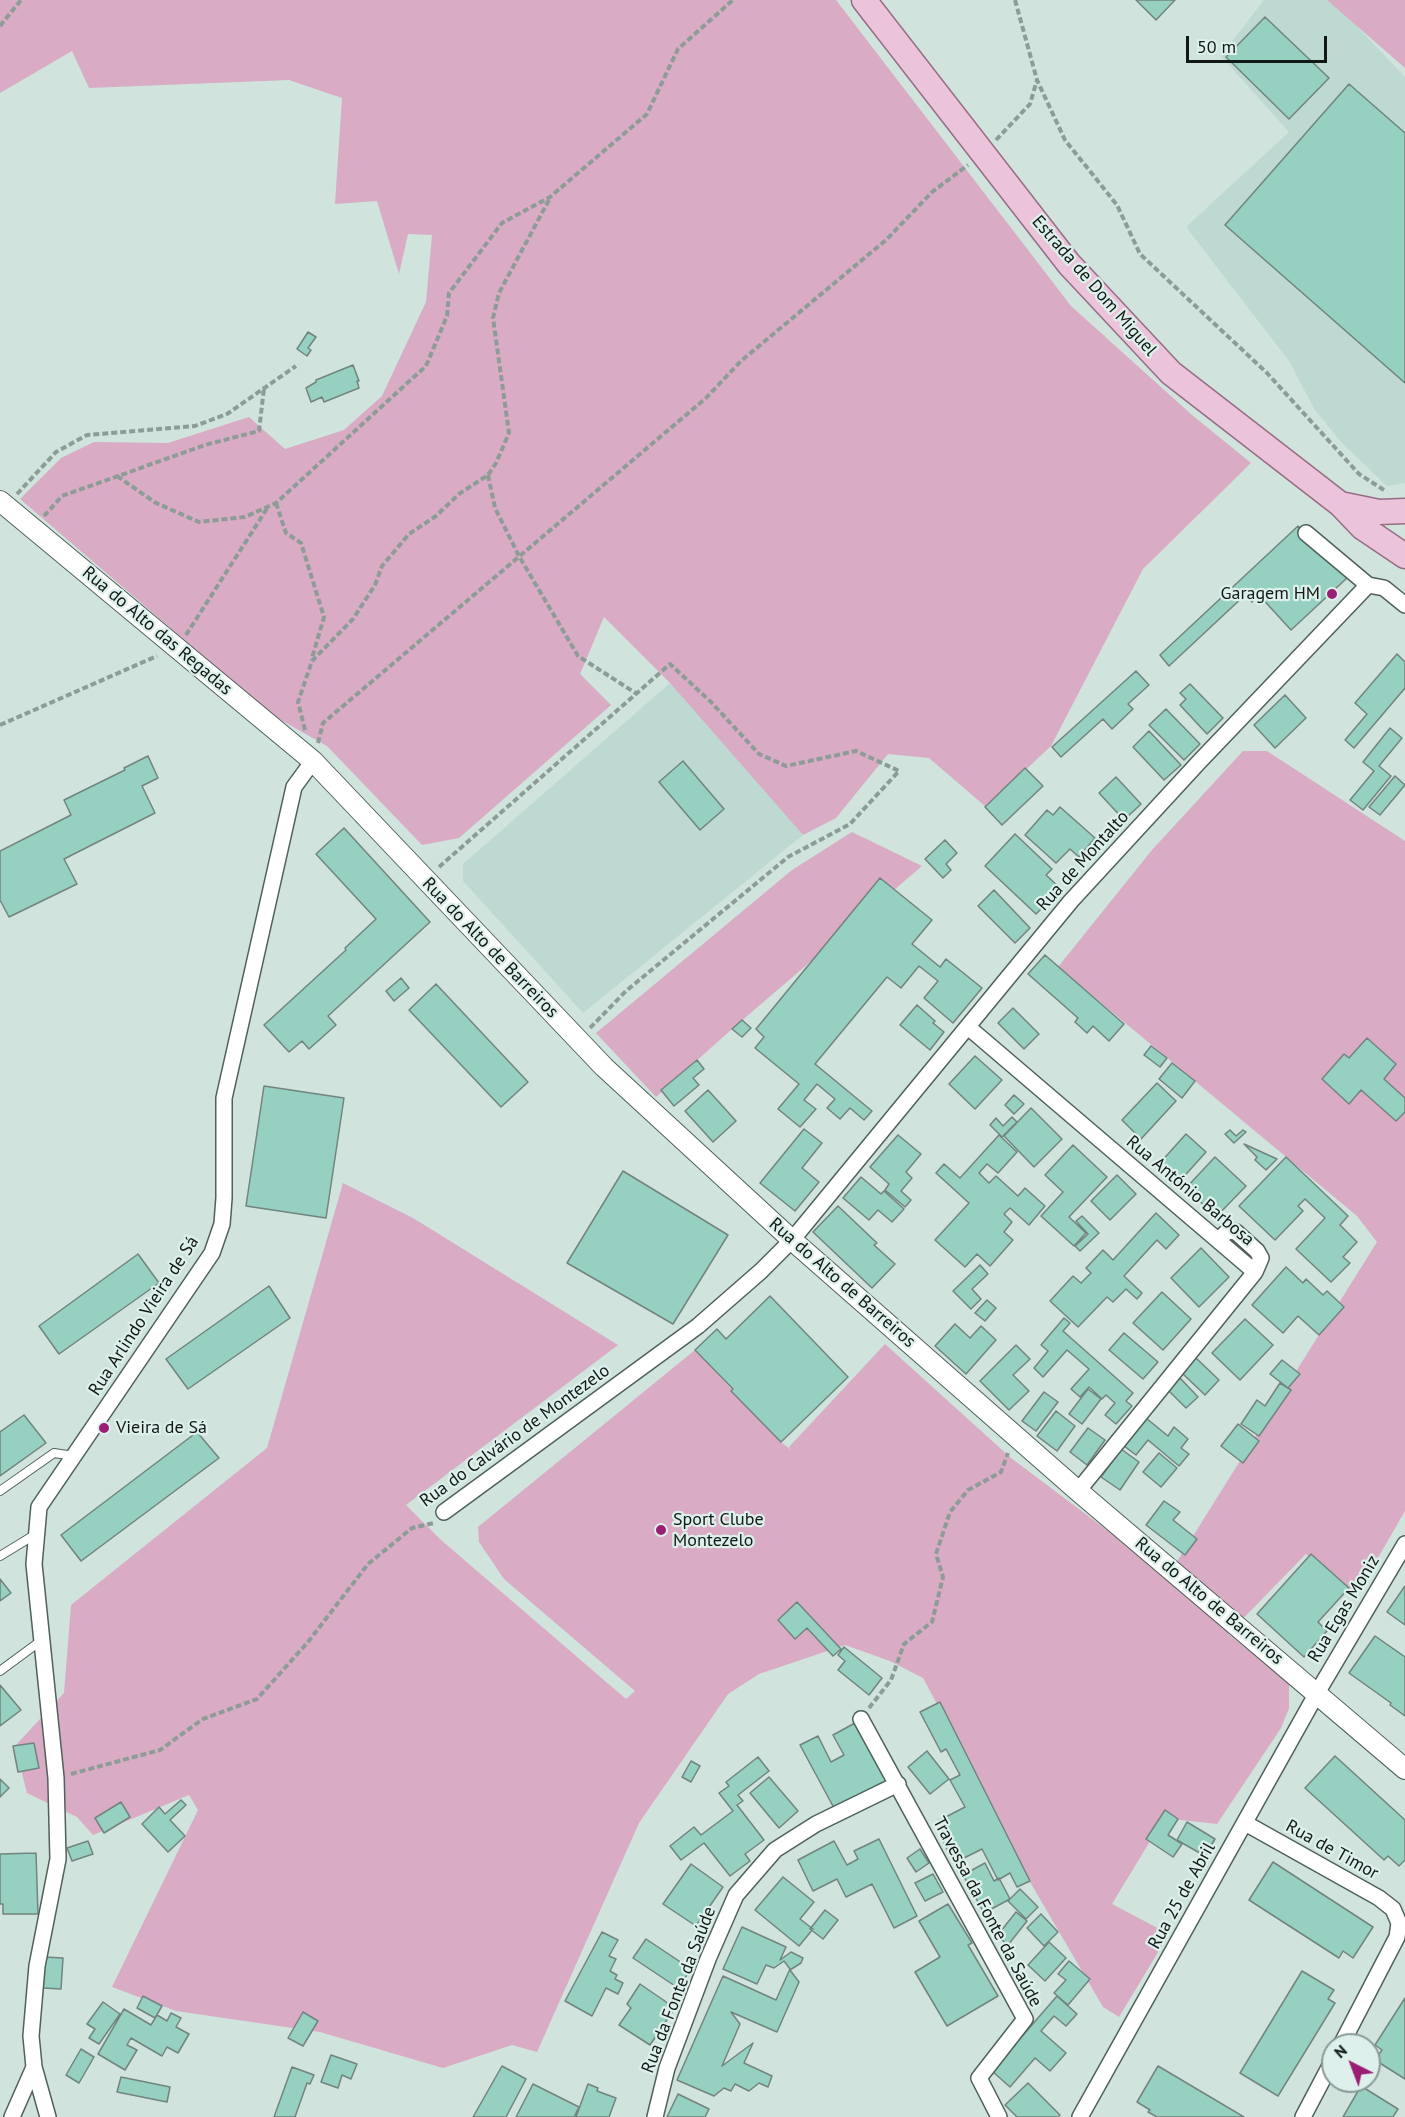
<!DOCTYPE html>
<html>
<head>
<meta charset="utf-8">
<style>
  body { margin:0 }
  #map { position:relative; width:1405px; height:2117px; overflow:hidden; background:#d0e3dd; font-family:"PT Sans",sans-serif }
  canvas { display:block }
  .north { position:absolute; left:1321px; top:2033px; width:60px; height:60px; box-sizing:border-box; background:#ddf0eb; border:2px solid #8b9a96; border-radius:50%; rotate:318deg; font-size:16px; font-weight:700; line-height:24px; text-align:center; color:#111816 }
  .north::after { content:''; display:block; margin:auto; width:21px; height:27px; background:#9b1e75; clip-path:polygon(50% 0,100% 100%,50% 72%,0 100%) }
  .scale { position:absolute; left:1186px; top:36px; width:141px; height:27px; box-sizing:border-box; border:3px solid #111816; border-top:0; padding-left:8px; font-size:18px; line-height:21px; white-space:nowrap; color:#111816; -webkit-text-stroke:4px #ddf0eb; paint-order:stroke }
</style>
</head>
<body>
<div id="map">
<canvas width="1405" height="2117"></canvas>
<div class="north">N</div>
<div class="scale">50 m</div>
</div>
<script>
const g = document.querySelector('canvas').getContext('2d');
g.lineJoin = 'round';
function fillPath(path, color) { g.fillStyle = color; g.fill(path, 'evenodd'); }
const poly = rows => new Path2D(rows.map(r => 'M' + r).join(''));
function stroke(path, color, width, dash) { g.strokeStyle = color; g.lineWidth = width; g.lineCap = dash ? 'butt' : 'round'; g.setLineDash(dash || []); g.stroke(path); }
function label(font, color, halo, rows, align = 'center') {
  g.font = font + ' "PT Sans",sans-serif'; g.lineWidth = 4.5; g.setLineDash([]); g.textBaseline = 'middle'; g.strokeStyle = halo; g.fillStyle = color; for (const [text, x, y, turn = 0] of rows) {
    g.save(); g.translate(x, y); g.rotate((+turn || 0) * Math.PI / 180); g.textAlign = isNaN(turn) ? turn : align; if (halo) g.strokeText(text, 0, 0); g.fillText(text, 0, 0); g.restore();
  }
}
const built = poly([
  [1264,0,1332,0,1405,77,1405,483,1387,486,1342,443,1315,410,1289,361,1186,227,1289,132,1221,56],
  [670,683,803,835,583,1013,463,881,463,864]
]);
const green = poly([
  [0,0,836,0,1071,306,1192,415,1251,463,1143,569,1051,746,986,807,929,758,888,754,836,818,803,835,670,683,604,617,580,674,611,705,459,838,422,845,327,746,272,715,20,499,61,458,94,442,168,443,249,417,285,449,344,430,382,396,426,302,432,235,408,234,399,274,377,201,335,204,342,98,289,80,89,88,72,51,0,93],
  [1327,0,1405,0,1405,68],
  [1243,751,1267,751,1405,841,1405,1511,1357,1594,1306,1554,1228,1634,1289,1682,1289,1708,1281,1728,1217,1824,1164,1818,1112,1904,1169,1934,1119,2017,1103,2007,1002,1834,946,1721,923,1678,890,1661,845,1645,759,1674,728,1694,639,1823,537,2052,512,2045,443,2068,320,2032,176,2011,112,1987,198,1810,189,1795,93,1835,77,1817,27,1793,15,1746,64,1693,71,1605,267,1448,343,1183,413,1218,618,1345,406,1505,441,1540,626,1699,635,1691,504,1579,479,1542,478,1527,695,1350,781,1442,791,1450,789,1447,885,1344,1011,1458,1168,1576,1377,1242,1357,1216,1058,967,1152,850],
  [852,832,922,866,732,1029,656,1097,596,1033,792,870]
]);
const building = poly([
  [1136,0,1175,0,1156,20,1136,0],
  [1265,17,1329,78,1289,119,1226,57,1265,17],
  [1349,84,1405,133,1405,383,1225,225,1349,84],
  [308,332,316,337,308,348,311,350,307,356,297,349,308,332],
  [353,365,359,381,357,381,359,388,324,402,322,397,311,402,306,388,316,382,316,380,353,365],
  [1298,526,1347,578,1291,630,1259,595,1252,602,1245,595,1169,666,1160,655,1298,526],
  [1397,654,1405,662,1405,688,1354,748,1345,740,1367,714,1355,703,1397,654],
  [1136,671,1149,685,1128,704,1133,709,1112,729,1103,719,1061,757,1052,747,1136,671],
  [1190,684,1223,718,1207,734,1180,705,1186,699,1180,693,1190,684],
  [1285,695,1306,718,1275,748,1254,725,1285,695],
  [1166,709,1200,744,1184,760,1149,725,1166,709],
  [1390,728,1402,738,1379,766,1391,776,1363,810,1350,800,1374,771,1363,762,1390,728],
  [1149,731,1181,765,1164,780,1133,747,1149,731],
  [148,756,158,778,142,786,155,813,64,859,77,884,9,917,0,900,0,851,71,815,64,800,125,770,124,768,148,756],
  [683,761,724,809,700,830,659,782,683,761],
  [1025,768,1043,786,1002,825,985,807,1025,768],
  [1395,776,1405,785,1380,815,1369,807,1395,776],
  [1116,777,1141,804,1124,820,1099,793,1116,777],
  [1060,807,1095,838,1079,857,1070,849,1056,863,1025,835,1047,810,1053,815,1060,807],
  [344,828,430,922,328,1016,336,1025,309,1049,302,1041,289,1052,264,1025,346,950,345,948,376,919,316,854,344,828],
  [1015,834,1052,869,1046,875,1061,889,1036,914,985,866,1015,834],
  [945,840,957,853,946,864,951,870,943,878,925,859,945,840],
  [880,878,932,920,912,944,940,967,946,959,982,988,953,1023,924,998,938,981,919,966,901,988,887,977,815,1064,872,1111,864,1120,850,1108,840,1119,827,1108,835,1099,817,1084,804,1100,816,1109,800,1127,778,1109,799,1084,755,1048,764,1037,756,1029,880,878],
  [994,890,1030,928,1015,943,978,906,994,890],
  [1045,955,1124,1024,1109,1041,1093,1026,1087,1033,1075,1022,1078,1018,1028,974,1045,955],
  [401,978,409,988,394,1001,386,991,401,978],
  [436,984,528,1082,501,1107,409,1010,436,984],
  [917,1005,935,1021,933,1023,944,1032,930,1050,900,1025,917,1005],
  [1013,1008,1039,1034,1024,1049,998,1023,1013,1008],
  [742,1020,751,1028,742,1037,732,1029,742,1020],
  [1367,1038,1396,1064,1384,1079,1405,1098,1405,1112,1396,1121,1361,1090,1349,1104,1322,1079,1344,1054,1349,1058,1367,1038],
  [1151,1046,1167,1058,1160,1067,1144,1055,1151,1046],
  [975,1056,1002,1080,975,1109,949,1084,975,1056],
  [697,1060,704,1069,693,1078,699,1085,674,1106,661,1090,697,1060],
  [1172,1063,1195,1081,1182,1098,1159,1079,1172,1063],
  [1157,1083,1176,1101,1141,1139,1122,1120,1157,1083],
  [264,1086,344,1098,326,1218,246,1206,264,1086],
  [708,1090,736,1121,713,1142,685,1111,708,1090],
  [1014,1095,1024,1104,1014,1114,1005,1105,1014,1095],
  [1031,1108,1062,1139,1034,1167,1004,1136,1031,1108],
  [1012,1117,1017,1122,1002,1137,990,1125,996,1118,1003,1126,1012,1117],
  [804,1129,822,1143,802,1168,819,1182,795,1211,760,1183,804,1129],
  [1230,1130,1236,1136,1243,1130,1246,1132,1234,1143,1225,1134,1230,1130],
  [1186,1134,1206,1152,1179,1182,1159,1164,1186,1134],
  [898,1135,921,1154,906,1172,912,1178,901,1191,911,1200,905,1207,885,1190,889,1184,870,1167,898,1135],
  [999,1135,1017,1152,998,1173,987,1164,979,1173,989,1183,996,1176,1018,1196,1025,1188,1045,1206,1029,1225,1010,1208,1004,1214,1012,1222,1004,1232,1013,1240,990,1266,977,1254,965,1267,935,1240,969,1203,936,1173,944,1164,960,1178,999,1135],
  [1244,1144,1277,1159,1266,1170,1255,1160,1257,1157,1244,1144],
  [1073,1145,1107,1177,1069,1217,1086,1233,1074,1246,1041,1216,1063,1192,1045,1175,1073,1145],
  [1215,1157,1246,1186,1216,1217,1186,1188,1215,1157],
  [1286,1157,1348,1216,1340,1225,1357,1242,1343,1257,1350,1263,1331,1282,1296,1249,1325,1218,1305,1199,1298,1206,1303,1211,1275,1240,1239,1206,1286,1157],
  [623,1171,728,1235,673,1324,567,1263,623,1171],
  [1117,1175,1136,1194,1110,1220,1091,1201,1117,1175],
  [861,1177,881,1194,884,1191,904,1209,892,1222,878,1210,869,1220,843,1198,861,1177],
  [838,1206,877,1243,874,1245,895,1264,872,1288,813,1232,838,1206],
  [1156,1213,1179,1235,1166,1249,1157,1240,1124,1276,1142,1293,1137,1299,1126,1289,1113,1302,1107,1297,1078,1327,1050,1301,1073,1276,1081,1283,1091,1273,1086,1268,1103,1250,1113,1260,1156,1213],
  [1082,1216,1099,1233,1080,1251,1075,1246,1088,1234,1076,1221,1082,1216],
  [1201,1248,1229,1277,1199,1307,1171,1278,1201,1248],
  [138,1254,159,1283,59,1354,39,1326,138,1254],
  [980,1265,988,1274,972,1289,981,1299,971,1309,953,1291,980,1265],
  [1286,1267,1303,1283,1306,1279,1323,1295,1327,1291,1344,1307,1319,1335,1298,1316,1283,1333,1252,1305,1286,1267],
  [269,1286,290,1318,188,1389,166,1359,269,1286],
  [1162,1292,1191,1319,1163,1350,1133,1323,1162,1292],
  [770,1296,848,1377,781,1442,731,1391,733,1389,695,1350,717,1329,726,1339,770,1296],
  [987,1300,996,1308,985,1321,975,1313,987,1300],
  [1064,1318,1070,1323,1063,1331,1133,1393,1126,1401,1132,1406,1116,1424,1105,1415,1115,1403,1106,1395,1102,1399,1089,1387,1080,1397,1071,1389,1089,1369,1067,1350,1043,1377,1034,1368,1048,1351,1041,1345,1064,1318],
  [1245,1319,1273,1345,1240,1380,1212,1353,1245,1319],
  [955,1324,970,1338,981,1326,996,1340,966,1374,935,1346,955,1324],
  [1124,1333,1158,1362,1143,1379,1109,1350,1124,1333],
  [1016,1345,1030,1359,1013,1375,1029,1391,1009,1410,980,1381,1016,1345],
  [1196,1358,1219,1380,1205,1395,1182,1373,1196,1358],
  [1282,1360,1300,1374,1288,1388,1270,1374,1282,1360],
  [1180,1378,1198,1397,1186,1408,1168,1390,1180,1378],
  [1280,1383,1291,1390,1259,1436,1241,1424,1257,1400,1265,1406,1280,1383],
  [1088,1389,1101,1399,1082,1424,1069,1414,1088,1389],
  [1044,1392,1058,1402,1036,1431,1022,1421,1044,1392],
  [1056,1411,1075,1426,1057,1451,1037,1436,1056,1411],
  [24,1415,46,1443,0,1476,0,1432,24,1415],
  [1146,1418,1168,1436,1174,1427,1188,1439,1181,1448,1189,1454,1179,1466,1148,1440,1136,1455,1124,1446,1146,1418],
  [1238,1424,1259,1441,1243,1463,1221,1446,1238,1424],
  [1088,1428,1105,1440,1087,1465,1070,1452,1088,1428],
  [197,1432,219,1458,81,1561,61,1535,197,1432],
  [1121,1449,1139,1462,1120,1490,1101,1477,1121,1449],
  [1159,1453,1177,1468,1161,1487,1143,1472,1159,1453],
  [1164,1501,1180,1512,1173,1520,1197,1539,1185,1555,1146,1525,1164,1501],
  [1311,1554,1349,1588,1318,1622,1327,1631,1304,1657,1257,1614,1311,1554],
  [0,1579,11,1593,0,1601,0,1579],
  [1405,1586,1405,1625,1387,1612,1405,1586],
  [797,1602,841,1649,833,1656,807,1628,795,1639,778,1620,797,1602],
  [1375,1636,1405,1657,1405,1716,1390,1705,1391,1703,1349,1673,1375,1636],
  [844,1647,882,1678,869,1695,838,1670,845,1661,838,1655,844,1647],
  [0,1685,21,1710,0,1726,0,1685],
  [940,1702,1030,1881,1017,1887,1010,1873,998,1880,982,1849,954,1863,941,1837,945,1835,938,1821,965,1807,950,1780,960,1775,946,1749,941,1752,920,1712,940,1702],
  [855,1723,886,1781,834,1808,800,1745,818,1736,831,1762,844,1755,833,1735,855,1723],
  [34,1743,39,1768,18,1772,13,1746,34,1743],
  [927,1751,949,1779,930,1794,908,1767,927,1751],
  [1335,1756,1405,1820,1405,1860,1399,1866,1388,1856,1384,1860,1305,1788,1335,1756],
  [758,1757,769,1771,738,1795,743,1801,737,1805,764,1840,745,1854,750,1861,730,1876,704,1843,681,1860,670,1846,694,1827,701,1835,733,1811,719,1793,729,1786,726,1782,758,1757],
  [691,1761,700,1766,691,1782,682,1777,691,1761],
  [769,1777,798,1811,779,1828,750,1793,769,1777],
  [0,1779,9,1788,0,1797,0,1779],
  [181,1800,186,1805,170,1820,185,1836,168,1852,142,1824,159,1807,165,1814,181,1800],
  [121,1802,130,1817,104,1833,95,1818,121,1802],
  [1165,1810,1178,1819,1168,1835,1182,1844,1173,1857,1146,1839,1165,1810],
  [1187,1822,1215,1839,1205,1856,1177,1840,1187,1822],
  [879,1839,917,1916,894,1928,872,1884,846,1897,837,1879,813,1891,798,1860,834,1841,847,1865,858,1859,854,1851,879,1839],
  [88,1841,93,1854,72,1861,67,1848,88,1841],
  [920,1849,929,1863,916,1872,907,1858,920,1849],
  [36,1853,38,1914,3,1914,3,1904,0,1904,0,1854,36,1853],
  [1273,1862,1373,1927,1353,1958,1343,1951,1339,1958,1249,1900,1273,1862],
  [985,1863,994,1881,999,1878,1010,1899,984,1913,963,1875,985,1863],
  [691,1864,723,1887,696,1926,663,1904,691,1864],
  [933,1874,943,1892,925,1901,915,1883,933,1874],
  [783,1877,814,1902,800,1919,813,1929,799,1946,755,1910,783,1877],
  [1020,1889,1038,1907,1026,1919,1008,1901,1020,1889],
  [948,1904,972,1943,968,1945,998,1996,947,2026,915,1972,940,1957,919,1921,948,1904],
  [825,1910,838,1920,823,1939,810,1929,825,1910],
  [1016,1912,1027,1921,1008,1945,997,1936,1016,1912],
  [1041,1914,1058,1932,1044,1946,1027,1928,1041,1914],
  [742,1927,786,1947,780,1960,791,1952,803,1958,801,1963,790,1970,799,1982,777,2032,731,2012,740,2024,722,2066,753,2043,744,2063,772,2076,768,2087,759,2083,749,2091,735,2084,731,2091,724,2088,714,2096,677,2080,723,1976,776,2000,790,1969,784,1961,774,1968,766,1965,757,1984,723,1969,742,1927],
  [602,1932,618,1940,609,1956,616,1959,610,1971,617,1975,615,1979,623,1983,618,1994,606,1988,592,2016,565,2001,602,1932],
  [646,1939,691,1969,678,1988,633,1958,646,1939],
  [1049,1942,1066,1958,1045,1981,1028,1965,1049,1942],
  [45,1957,63,1958,61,1989,43,1988,45,1957],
  [1069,1961,1090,1979,1068,2005,1054,1993,1066,1980,1058,1974,1069,1961],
  [1302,1971,1334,1990,1328,1999,1335,2003,1278,2096,1240,2073,1302,1971],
  [640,1984,675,2008,650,2045,619,2025,631,2008,627,2004,640,1984],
  [143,1996,162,2006,155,2018,137,2008,143,1996],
  [1057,1996,1077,2014,1066,2026,1054,2016,1041,2031,1066,2053,1050,2071,1035,2058,1010,2087,992,2071,1057,1996],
  [1405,1998,1405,2079,1375,2060,1382,2050,1375,2045,1405,1998],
  [103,2002,120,2014,99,2044,89,2038,95,2029,87,2024,103,2002],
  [124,2009,151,2025,157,2015,167,2021,171,2013,181,2018,176,2027,189,2034,178,2053,167,2047,162,2056,131,2038,127,2045,137,2050,125,2070,98,2054,124,2009],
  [303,2012,318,2021,303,2046,288,2038,303,2012],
  [81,2049,94,2057,79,2083,66,2075,81,2049],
  [331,2055,357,2064,351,2079,342,2075,338,2088,321,2082,331,2055],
  [502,2066,526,2079,506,2117,473,2117,502,2066],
  [1158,2066,1244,2117,1157,2117,1148,2112,1150,2110,1137,2102,1158,2066],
  [292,2067,314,2075,310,2084,307,2083,295,2117,274,2117,292,2067],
  [121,2077,170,2087,167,2102,117,2092,121,2077],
  [1028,2083,1060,2115,1058,2117,1017,2117,1005,2105,1028,2083],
  [533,2084,579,2107,574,2117,516,2117,533,2084],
  [588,2084,598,2088,597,2091,616,2098,609,2117,576,2117,588,2084],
  [1361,2086,1398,2109,1393,2117,1343,2117,1361,2086],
  [678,2094,709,2109,705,2117,667,2117,678,2094]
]);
const path = poly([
  [1015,0,1037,80,1065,140,1117,205,1140,254,1267,373,1359,474,1384,490],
  [0,26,21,0],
  [996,140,1030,104,1037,80],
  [488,475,495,508,519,556,578,656,637,694],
  [117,476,156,503,199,522,245,517,276,503,426,366,447,316,449,293,502,223,550,197,647,114,678,49,733,0],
  [17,494,56,452,87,435,195,426,227,414,296,366],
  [276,503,286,533,301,543,324,617,312,658],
  [44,516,62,496,205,445,259,431,264,388],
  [186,635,268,507],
  [0,725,157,656],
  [305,730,298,702,312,661,353,619,375,585,382,566,409,534,436,516,459,494,488,475,496,463,509,433,493,318,499,293,550,198],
  [318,743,323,723,706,398,741,361,886,240,932,192,968,165],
  [439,867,670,664,711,702,759,754,786,766,856,751,899,771,850,824,788,857,626,991,590,1028],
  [869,1708,891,1680,904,1644,932,1622,943,1577,936,1554,950,1512,968,1490,1001,1472,1008,1453],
  [71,1774,160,1750,203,1719,257,1699,308,1642,368,1564,412,1528,434,1523]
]);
const service = poly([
  [0,1491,54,1453,74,1456],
  [0,1556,36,1534],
  [0,1671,42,1640]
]);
const minor = poly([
  [1368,585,1384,588,1405,605],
  [968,1027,1255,1272,1078,1491],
  [1218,1240,1228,1231,1236,1232,1257,1251,1261,1258,1255,1272],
  [444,1512,698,1326,761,1271,792,1240,1071,901,1199,762,1368,585,1306,533],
  [861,1719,1025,2019,979,2078,999,2117],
  [1245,1823,1379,1898,1393,1909,1399,1923,1397,1937,1341,2045],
  [12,2117,34,2067],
  [48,2117,34,2067,31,2036,37,1966,58,1859,56,1778,34,1564,39,1507,212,1253,222,1224,224,1198,224,1098,294,787,313,761],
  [655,2117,667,2068,708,1959,736,1895,775,1850,816,1824,898,1784],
  [1080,2117,1317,1693,1405,1544],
  [1303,2117,1333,2060]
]);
const tertiary = poly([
  [0,501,313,761,604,1067,792,1240,1078,1491,1405,1769]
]);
const primary = poly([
  [864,0,1069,264,1171,373,1340,504,1362,527,1405,556],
  [1340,504,1379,512,1405,511]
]);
const markers = [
  [1332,594,6,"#9b1e75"],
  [104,1428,6,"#9b1e75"],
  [661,1530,6,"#9b1e75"]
];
const streetNames = [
  ["Estrada de Dom Miguel",1094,286,49],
  ["Rua do Alto das Regadas",157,631,40],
  ["Rua de Montalto",1083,861,-48],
  ["Rua do Alto de Barreiros",490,948,46],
  ["Rua António Barbosa",1190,1191,40],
  ["Rua do Alto de Barreiros",842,1283,41],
  ["Rua Arlindo Vieira de Sá",144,1316,-57],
  ["Rua do Calvário de Montezelo",515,1436,-36],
  ["Rua do Alto de Barreiros",1209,1601,40],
  ["Rua Egas Moniz",1344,1609,-59],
  ["Rua de Timor",1332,1850,29],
  ["Rua 25 de Abril",1182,1896,-61],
  ["Travessa da Fonte da Saúde",987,1912,62],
  ["Rua da Fonte da Saúde",679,1990,-69]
];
const poiNames = [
  ["Garagem HM",1320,594,"right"],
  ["Vieira de Sá",116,1428],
  ["Sport Clube",673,1520],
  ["Montezelo",673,1541]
];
fillPath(built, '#bdd9d1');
fillPath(green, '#d9abc5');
fillPath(building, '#95d0c0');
stroke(building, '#72847f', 1.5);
stroke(service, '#50615c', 10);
stroke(minor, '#50615c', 18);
stroke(tertiary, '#50615c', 22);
stroke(primary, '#966d85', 27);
stroke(path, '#8d9c97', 4, [6, 3]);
stroke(service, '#fff', 8);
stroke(minor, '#fff', 15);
stroke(tertiary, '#fff', 20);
stroke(primary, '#ebc3da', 24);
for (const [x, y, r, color] of markers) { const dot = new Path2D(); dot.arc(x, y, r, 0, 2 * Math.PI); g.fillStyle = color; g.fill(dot); stroke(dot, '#ddf0eb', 2); }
label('18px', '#111816', '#ddf0eb', streetNames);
label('18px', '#111816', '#ddf0eb', poiNames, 'left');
</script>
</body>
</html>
